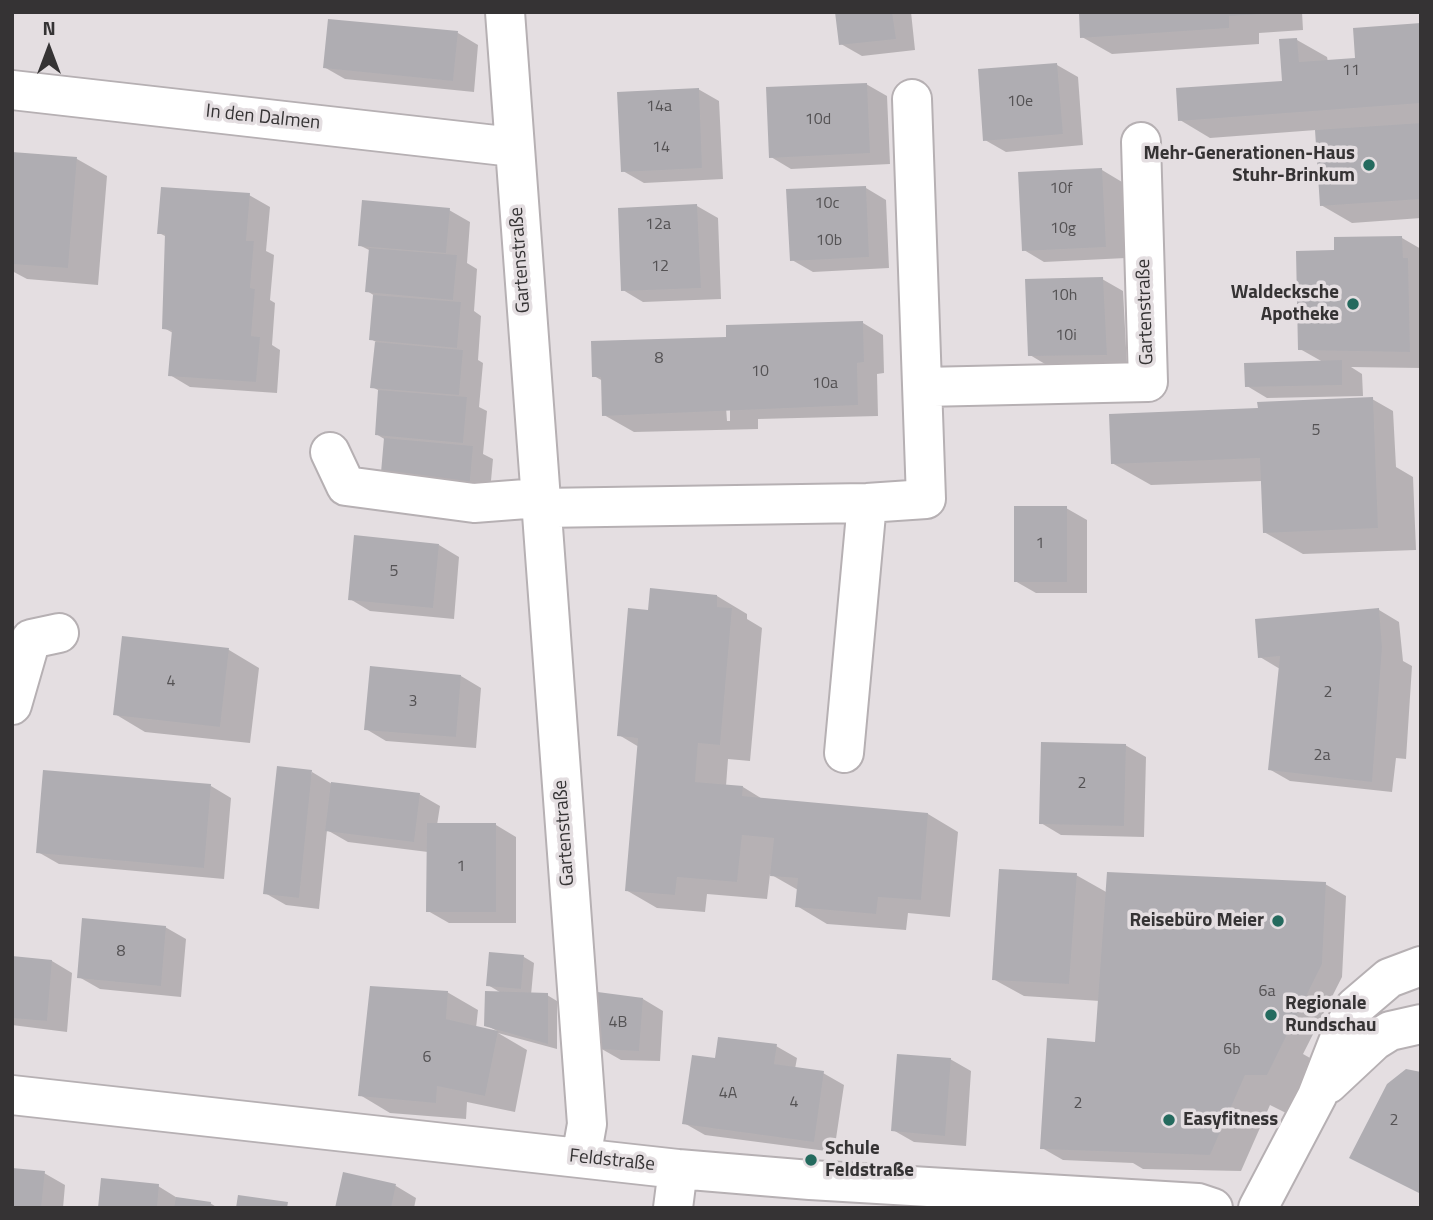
<!DOCTYPE html>
<html>
<head>
<meta charset="utf-8">
<style>
  body { margin:0 }
  #map { position:relative; width:1433px; height:1220px; overflow:hidden; background:#e4dee1; font-family:"Titillium Web",sans-serif }
  canvas { display:block }
  .frame { position:absolute; inset:0; border:14px solid #353334; pointer-events:none }
  .north { position:absolute; left:14px; top:14px; width:70px; height:70px; -webkit-text-stroke:5px #e4dee1; paint-order:stroke; rotate:0deg; font-size:19px; font-weight:700; line-height:28px; text-align:center; color:#353334 }
  .north::after { content:''; display:block; margin:auto; width:24px; height:32px; background:#353334; clip-path:polygon(50% 0,100% 100%,50% 72%,0 100%) }
</style>
</head>
<body>
<div id="map">
<canvas width="1433" height="1220"></canvas>
<div class="frame"></div>
<div class="north">N</div>
</div>
<script>
const g = document.querySelector('canvas').getContext('2d');
g.lineJoin = 'round';
function fillPath(path, color) { g.fillStyle = color; g.fill(path, 'evenodd'); }
const poly = rows => new Path2D(rows.map(r => 'M' + r).join(''));
function stroke(path, color, width, dash) { g.strokeStyle = color; g.lineWidth = width; g.lineCap = dash ? 'butt' : 'round'; g.setLineDash(dash || []); g.stroke(path); }
function label(font, color, halo, rows, align = 'center') {
  g.font = font + ' "Titillium Web",sans-serif'; g.lineWidth = 7; g.setLineDash([]); g.textBaseline = 'middle'; g.strokeStyle = halo; g.fillStyle = color; for (const [text, x, y, turn = 0] of rows) {
    g.save(); g.translate(x, y); g.rotate((+turn || 0) * Math.PI / 180); g.textAlign = isNaN(turn) ? turn : align; if (halo) g.strokeText(text, 0, 0); g.fillText(text, 0, 0); g.restore();
  }
}
const shadow = poly([
  [837,12,911,12,915,50,862,56,841,44],
  [1080,12,1302,12,1303,30,1259,33,1259,44,1112,54,1082,37],
  [1421,25,1421,218,1352,223,1321,205,1316,130,1210,138,1180,120,1284,82,1297,40,1327,57,1328,62,1357,59],
  [458,33,478,45,474,92,345,79,324,67],
  [1057,65,1078,77,1083,145,1006,152,985,140],
  [866,84,887,96,890,164,791,169,771,157],
  [698,89,719,101,723,179,644,183,623,171],
  [12,154,77,159,107,176,98,285,27,279,12,271],
  [1102,170,1122,182,1126,258,1044,262,1024,250],
  [866,188,886,200,889,268,813,272,792,260],
  [249,195,270,207,266,251,274,255,270,300,275,303,272,345,280,350,277,393,190,387,170,375,173,333,164,328,167,237,159,233],
  [697,206,718,218,721,299,643,302,623,290],
  [449,210,470,222,467,263,477,269,474,311,481,316,478,360,483,363,479,407,487,411,483,454,493,459,489,502,376,434,380,391,372,387,376,342,371,339,375,296,367,291,371,251,359,245],
  [1402,238,1421,249,1421,368,1351,367,1362,374,1363,396,1267,398,1247,386,1323,362,1300,349,1336,251],
  [1102,279,1123,291,1127,366,1050,367,1030,355],
  [863,323,883,335,884,373,877,374,878,416,758,419,758,429,634,432,604,415,603,381,594,376,725,338],
  [726,407,730,407,730,421,727,421],
  [1372,399,1393,411,1396,467,1413,477,1416,550,1303,554,1264,532,1262,481,1151,485,1112,463],
  [1066,508,1087,520,1087,593,1036,593,1015,581],
  [439,545,459,557,454,619,370,611,350,599],
  [717,596,747,614,747,619,762,628,750,761,728,759,726,786,743,787,764,800,928,814,958,832,950,917,908,913,906,930,827,924,797,906,798,890,770,874,767,899,707,894,705,912,657,908,626,890,639,747,619,735,650,612],
  [1379,610,1399,622,1403,661,1412,666,1406,759,1396,758,1392,792,1290,781,1269,769,1280,669,1260,657],
  [124,638,229,650,259,668,250,743,145,732,115,714],
  [461,676,481,688,476,748,386,741,366,729],
  [1125,745,1146,757,1144,837,1061,835,1041,823],
  [312,772,332,784,419,794,440,806,437,825,496,825,516,837,516,923,449,923,428,911,428,852,348,842,327,830,319,909,286,905,265,893],
  [211,786,231,798,224,879,59,864,38,852],
  [1076,875,1108,893,1325,884,1346,896,1342,977,1303,1054,1333,1071,1292,1116,1270,1105,1241,1171,1143,1169,1133,1163,1063,1160,1042,1148,1096,1044,1100,1001,1024,996,993,979],
  [165,927,186,939,181,997,100,989,79,977],
  [490,954,524,957,534,963,531,995,547,995,557,1001,557,1049,498,1033,527,1050,515,1112,467,1102,466,1119,390,1113,360,1095,447,992,478,1010,476,1028,497,1031,486,1025,503,994,488,985],
  [12,958,52,961,72,973,67,1032,12,1025],
  [643,999,663,1011,660,1061,621,1060,600,1048],
  [776,1046,797,1058,795,1069,823,1073,844,1085,834,1152,705,1135,684,1123,716,1060],
  [950,1059,971,1071,966,1146,914,1142,893,1130],
  [44,1173,65,1185,63,1208,12,1208],
  [344,1174,396,1186,416,1198,414,1208,336,1208],
  [158,1186,179,1199,210,1203,218,1208,100,1208]
]);
const building = poly([
  [835,12,892,12,896,39,839,45],
  [1079,12,1263,12,1263,14,1229,16,1229,28,1080,38],
  [328,19,458,31,453,81,323,68],
  [1421,23,1421,103,1178,121,1176,88,1282,81,1279,39,1297,38,1299,62,1355,58,1353,28],
  [1057,63,1063,134,983,141,978,69],
  [867,83,870,153,769,158,766,87],
  [699,88,702,168,621,172,617,92],
  [1421,123,1421,199,1320,206,1315,130],
  [12,152,77,157,68,268,12,264],
  [1102,168,1106,247,1022,251,1018,172],
  [866,186,869,257,790,261,786,189],
  [161,187,250,193,246,241,254,241,250,288,255,289,251,336,260,337,256,382,168,376,172,330,162,329,165,234,157,234],
  [362,200,450,208,446,253,358,246],
  [697,204,701,288,621,291,618,208],
  [1402,236,1403,258,1408,258,1410,352,1298,350,1296,251,1334,250,1334,237],
  [369,248,457,255,453,300,365,292],
  [1103,277,1107,355,1028,356,1025,279],
  [373,295,461,302,457,348,369,340],
  [863,321,864,362,857,363,858,405,602,416,601,377,592,377,591,341,726,337,726,325],
  [375,342,463,350,459,395,370,388],
  [1342,360,1342,385,1245,387,1244,363],
  [378,390,467,397,463,443,375,435],
  [1373,397,1378,528,1263,533,1260,458,1111,464,1109,414,1258,408,1257,402],
  [384,438,473,446,469,491,380,484],
  [1014,506,1067,506,1067,582,1014,582],
  [354,535,439,544,433,608,348,600],
  [650,588,717,595,717,607,732,608,720,745,698,743,695,782,743,786,742,796,928,813,921,900,878,897,876,914,795,907,798,878,770,876,774,838,742,835,737,882,677,877,675,895,625,891,638,738,617,736,628,608,648,610],
  [1379,608,1382,647,1372,782,1268,770,1280,656,1258,658,1255,619],
  [122,636,229,648,220,727,113,715],
  [370,666,461,675,456,737,364,730],
  [1041,742,1126,744,1124,826,1039,824],
  [277,766,312,770,299,898,263,894],
  [43,770,211,784,204,868,36,853],
  [331,782,420,793,414,842,325,831],
  [427,823,496,823,496,912,426,912],
  [999,869,1077,873,1069,984,992,980],
  [1107,872,1326,882,1322,964,1267,1075,1245,1075,1210,1155,1040,1149,1047,1038,1095,1042],
  [82,918,166,926,161,986,77,978],
  [489,952,524,955,521,989,486,986],
  [12,956,52,960,47,1021,12,1018],
  [370,986,448,991,446,1019,498,1031,485,1096,437,1086,436,1103,358,1096],
  [485,991,548,993,548,1044,484,1026],
  [590,991,643,998,639,1051,598,1049],
  [718,1037,777,1044,774,1064,824,1071,814,1142,682,1124,692,1055,715,1058],
  [897,1054,951,1058,945,1136,891,1131],
  [1406,1069,1421,1072,1421,1194,1349,1158,1387,1084],
  [12,1168,45,1171,41,1208,12,1208],
  [343,1172,396,1184,391,1208,335,1208],
  [101,1178,159,1184,157,1208,98,1208],
  [238,1195,288,1202,287,1208,236,1208],
  [176,1197,211,1202,210,1208,174,1208]
]);
const minor = poly([
  [505,12,587,1124,581,1158],
  [12,90,513,147],
  [923,387,1148,382,1141,142],
  [330,452,346,486,474,503,539,498],
  [540,508,867,503,926,499,912,99],
  [12,705,31,639,59,633],
  [844,753,867,503],
  [1328,1084,1374,1041,1390,1031,1421,1024],
  [12,1095,678,1169,810,1180,1198,1203,1213,1208],
  [673,1208,678,1169],
  [1258,1208,1317,1096,1342,1032,1355,1007,1389,978,1421,966]
]);
const markers = [
  [1369,165,7,"#246a5e"],
  [1353,304,7,"#246a5e"],
  [1278,921,7,"#246a5e"],
  [1271,1015,7,"#246a5e"],
  [1169,1120,7,"#246a5e"],
  [811,1160,7,"#246a5e"]
];
const numberNames = [
  ["11",1351,71],
  ["10e",1020,102],
  ["14a",659,107],
  ["10d",818,120],
  ["14",661,148],
  ["10f",1061,189],
  ["10c",827,204],
  ["12a",658,225],
  ["10g",1063,229],
  ["10b",829,241],
  ["12",660,267],
  ["10h",1064,296],
  ["10i",1066,336],
  ["8",659,359],
  ["10",760,372],
  ["10a",825,384],
  ["5",1316,431],
  ["1",1040,544],
  ["5",394,572],
  ["4",171,682],
  ["2",1328,693],
  ["3",413,702],
  ["2a",1322,756],
  ["2",1082,784],
  ["1",461,867],
  ["8",121,952],
  ["6a",1267,992],
  ["4B",618,1023],
  ["6b",1232,1050],
  ["6",427,1058],
  ["4A",728,1094],
  ["4",794,1103],
  ["2",1078,1104],
  ["2",1394,1121]
];
const streetNames = [
  ["In den Dalmen",263,118,6],
  ["Gartenstraße",521,260,-94],
  ["Gartenstraße",1146,312,-92],
  ["Gartenstraße",565,833,-94],
  ["Feldstraße",612,1161,6]
];
const poiNames = [
  ["Mehr-Generationen-Haus",1355,154],
  ["Stuhr-Brinkum",1355,176],
  ["Waldecksche",1339,293],
  ["Apotheke",1339,315],
  ["Reisebüro Meier",1264,921],
  ["Regionale",1285,1004,"left"],
  ["Rundschau",1285,1026,"left"],
  ["Easyfitness",1183,1120,"left"],
  ["Schule",825,1149,"left"],
  ["Feldstraße",825,1171,"left"]
];
fillPath(shadow, '#0003');
fillPath(building, '#afadb2');
stroke(minor, '#b6b0b3', 42);
stroke(minor, '#fff', 38);
for (const [x, y, r, color] of markers) { const dot = new Path2D(); dot.arc(x, y, r, 0, 2 * Math.PI); g.fillStyle = color; g.fill(dot); stroke(dot, '#e4dee1', 2.5); }
label('16px', '#545254', null, numberNames);
label('19px', '#353334', '#e4dee1', streetNames);
label('bold 19px', '#353334', '#e4dee1', poiNames, 'right');
</script>
</body>
</html>
